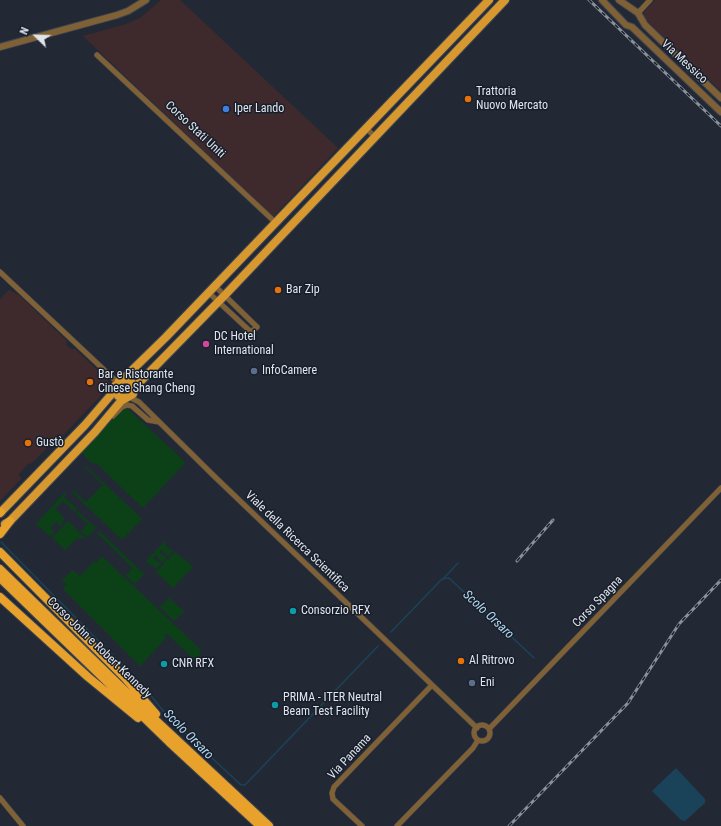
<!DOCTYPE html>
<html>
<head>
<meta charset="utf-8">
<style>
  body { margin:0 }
  #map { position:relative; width:721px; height:826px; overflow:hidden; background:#222935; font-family:"Roboto Condensed",sans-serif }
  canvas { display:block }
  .north { position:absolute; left:16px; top:16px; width:40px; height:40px; -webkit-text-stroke:3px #181f2b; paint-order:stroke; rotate:293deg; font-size:11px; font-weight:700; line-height:16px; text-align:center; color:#e0e5ed }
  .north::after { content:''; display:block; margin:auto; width:14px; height:18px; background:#e0e5ed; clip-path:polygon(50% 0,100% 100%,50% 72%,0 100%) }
</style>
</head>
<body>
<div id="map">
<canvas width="721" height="826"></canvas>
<div class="north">N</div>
</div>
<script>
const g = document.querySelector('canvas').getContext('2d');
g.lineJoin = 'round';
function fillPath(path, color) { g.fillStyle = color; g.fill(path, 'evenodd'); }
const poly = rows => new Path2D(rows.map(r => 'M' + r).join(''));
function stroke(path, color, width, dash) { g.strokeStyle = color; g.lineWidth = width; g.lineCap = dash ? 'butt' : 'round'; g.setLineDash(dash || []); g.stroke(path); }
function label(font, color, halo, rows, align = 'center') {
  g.font = font + ' "Roboto Condensed",sans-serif'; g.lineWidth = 3; g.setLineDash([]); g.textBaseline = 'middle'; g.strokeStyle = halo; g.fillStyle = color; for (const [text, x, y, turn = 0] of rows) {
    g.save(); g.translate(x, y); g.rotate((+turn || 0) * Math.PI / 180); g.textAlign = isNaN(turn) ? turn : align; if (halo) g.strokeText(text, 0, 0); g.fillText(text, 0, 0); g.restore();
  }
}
const commercial = poly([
  [161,0,180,0,338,148,273,217,83,36,126,24,140,18],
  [655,0,721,0,721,91,644,18,644,12],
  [9,290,19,295,67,341,66,345,71,349,75,349,109,381,110,386,53,446,51,444,31,464,29,463,18,475,22,478,0,501,0,299]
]);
const green = poly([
  [123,408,128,409,184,461,184,464,143,508,96,463,91,463,81,452],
  [85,465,142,519,122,540,72,492,74,491,86,502,103,485,84,466],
  [64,493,66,494,64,497,77,509,75,512,63,501,55,509,65,518,62,522,63,524,61,526,56,522,50,528,55,533,50,536,36,524],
  [78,511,96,528,87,537,81,531,88,524,76,513],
  [68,521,85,538,76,539,65,550,52,538],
  [99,531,144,574,135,584,126,575,133,568,97,533],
  [164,542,166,543,165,545,173,551,168,556,161,549,159,552,167,558,162,563,155,555,153,558,161,564,156,569,146,561],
  [175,552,193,567,173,588,156,572,162,565,165,566,163,564,168,559,170,560,169,557],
  [102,556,201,650,199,652,201,654,197,658,194,659,166,633,164,636,166,638,140,666,63,589,67,585,62,580,73,570,80,576,94,561,96,563],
  [169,598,184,611,174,621,160,607]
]);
const water = poly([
  [676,768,705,799,705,803,685,821,681,820,652,791]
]);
const stream = poly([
  [1,542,144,687,169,718,241,785,245,785,378,646],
  [444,578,458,563],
  [391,632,442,579,449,578,534,658]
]);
const minor = poly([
  [638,13,650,0],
  [97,55,276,223],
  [366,128,375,137],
  [0,272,117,382],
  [209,293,251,332,257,327,215,286],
  [129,397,139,402,214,476,477,728],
  [113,416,122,407,127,405,132,406,148,420,159,422],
  '474 733a8 8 0 1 1 16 0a8 8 0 1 1-16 0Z',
  [489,729,721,488],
  [0,798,23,826],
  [362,826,333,799,332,793,334,787,432,685],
  [397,826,473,748,478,740]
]);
const tertiary = poly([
  [602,0,626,25,632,27,721,112],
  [619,0,638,13,645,25,721,98],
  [0,47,117,15,128,11,146,0]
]);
const primary = poly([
  [123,379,166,337,489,0],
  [134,388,225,295,505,0],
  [0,513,85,425,110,396,115,386],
  [5,524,10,521,95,432,121,401,133,394,134,385,129,380,125,379,119,381,115,389,118,396,124,398]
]);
const trunk = poly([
  [0,513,1,512],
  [0,534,10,521],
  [0,552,124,677,156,714],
  [0,569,146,711,269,826],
  [0,578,169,742,260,826],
  [0,597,88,677,138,718]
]);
const rail = poly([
  [589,0,721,126],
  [517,561,553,520],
  [509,826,628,703,679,624,721,580]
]);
const markers = [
  [468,99,4,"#e8710a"],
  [226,109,4,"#3f7fe0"],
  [278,290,4,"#e8710a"],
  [206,344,4,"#d1479c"],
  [254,371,4,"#5c6f8a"],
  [90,382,4,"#e8710a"],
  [28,443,4,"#e8710a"],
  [293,611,4,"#0f9aa8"],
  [461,661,4,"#e8710a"],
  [164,664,4,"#0f9aa8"],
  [472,683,4,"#5c6f8a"],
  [275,705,4,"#0f9aa8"]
];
const streetNames = [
  ["Via Messico",684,62,43],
  ["Corso Stati Uniti",195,130,43],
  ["Viale della Ricerca Scientifica",297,542,44],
  ["Corso Spagna",598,602,-46],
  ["Corso John e Robert Kennedy",99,648,44],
  ["Via Panama",350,757,-47]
];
const poiNames = [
  ["Trattoria",476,92],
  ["Nuovo Mercato",476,106],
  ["Iper Lando",234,109],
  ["Bar Zip",286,290],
  ["DC Hotel",214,337],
  ["International",214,351],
  ["InfoCamere",262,371],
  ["Bar e Ristorante",98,375],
  ["Cinese Shang Cheng",98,389],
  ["Gustò",36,443],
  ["Consorzio RFX",301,611],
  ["Al Ritrovo",469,661],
  ["CNR RFX",172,664],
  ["Eni",480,683],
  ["PRIMA - ITER Neutral",283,698],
  ["Beam Test Facility",283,712]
];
const waterNames = [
  ["Scolo Orsaro",488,615,43],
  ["Scolo Orsaro",188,735,45]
];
fillPath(commercial, '#3e2a2c');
fillPath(green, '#0c4118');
fillPath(water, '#1a435a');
stroke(stream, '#1a435a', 1.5);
stroke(minor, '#404752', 6);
stroke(tertiary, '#404752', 8);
stroke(primary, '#404752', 10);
stroke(trunk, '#404752', 10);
stroke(minor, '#806135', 5);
stroke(tertiary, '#806135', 6);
stroke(primary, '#d79830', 8);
stroke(trunk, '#e8a22c', 8);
stroke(rail, '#8b919a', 3);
stroke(rail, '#181f2b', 1.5, [4.5]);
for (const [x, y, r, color] of markers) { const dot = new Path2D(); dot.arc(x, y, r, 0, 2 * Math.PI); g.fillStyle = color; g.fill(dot); stroke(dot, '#181f2b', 1.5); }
label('12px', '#e0e5ed', '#181f2b', streetNames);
label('12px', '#e0e5ed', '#181f2b', poiNames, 'left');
label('italic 13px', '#b3d9f1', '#181f2b', waterNames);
</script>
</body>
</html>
